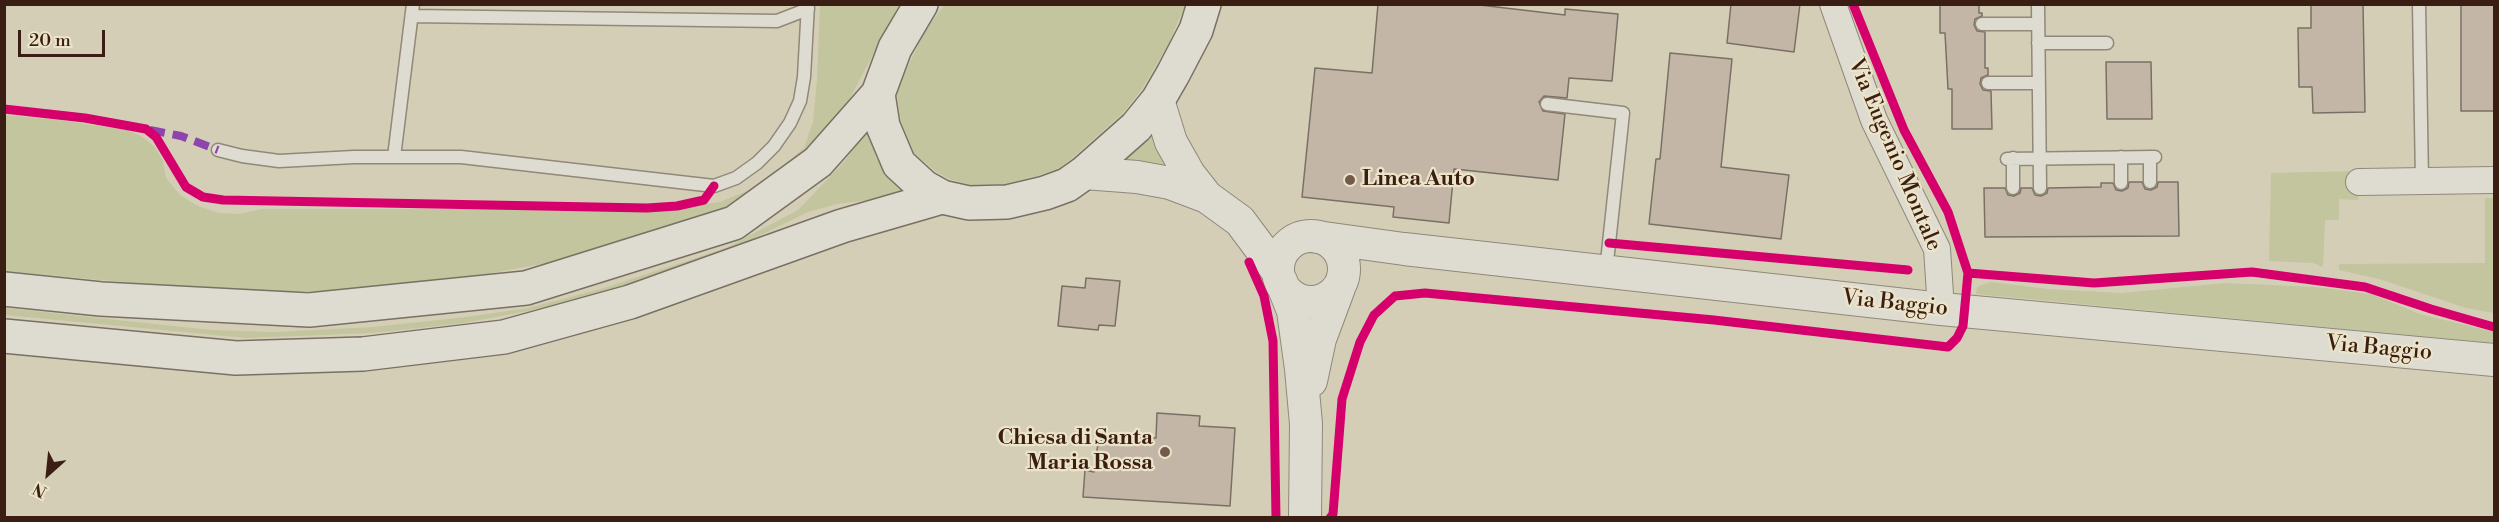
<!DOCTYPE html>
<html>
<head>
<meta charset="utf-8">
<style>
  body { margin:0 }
  #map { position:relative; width:2499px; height:522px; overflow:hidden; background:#d5ceb7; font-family:"Libre Bodoni",serif }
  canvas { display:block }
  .frame { position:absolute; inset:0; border:6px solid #3b1e13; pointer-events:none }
  .north { position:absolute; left:18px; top:444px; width:60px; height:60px; -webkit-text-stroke:4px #ece4c8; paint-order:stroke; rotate:207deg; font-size:16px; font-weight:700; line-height:24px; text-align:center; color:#3b1e13 }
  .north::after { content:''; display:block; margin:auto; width:21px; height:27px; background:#3b1e13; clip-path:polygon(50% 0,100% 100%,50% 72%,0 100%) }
  .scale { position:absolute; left:18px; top:30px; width:87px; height:27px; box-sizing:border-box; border:3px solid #3b1e13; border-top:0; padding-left:8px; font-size:18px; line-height:21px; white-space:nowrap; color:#3b1e13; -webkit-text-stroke:4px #ece4c8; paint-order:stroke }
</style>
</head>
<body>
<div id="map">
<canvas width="2499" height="522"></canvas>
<div class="frame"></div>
<div class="north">N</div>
<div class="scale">20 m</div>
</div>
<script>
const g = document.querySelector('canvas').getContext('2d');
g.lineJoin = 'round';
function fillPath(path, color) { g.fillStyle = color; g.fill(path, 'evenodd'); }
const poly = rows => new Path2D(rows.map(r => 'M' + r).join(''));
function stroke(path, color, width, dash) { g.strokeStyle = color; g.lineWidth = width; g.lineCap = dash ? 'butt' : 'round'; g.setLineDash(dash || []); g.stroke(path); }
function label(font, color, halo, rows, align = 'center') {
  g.font = font + ' "Libre Bodoni",serif'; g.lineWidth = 4.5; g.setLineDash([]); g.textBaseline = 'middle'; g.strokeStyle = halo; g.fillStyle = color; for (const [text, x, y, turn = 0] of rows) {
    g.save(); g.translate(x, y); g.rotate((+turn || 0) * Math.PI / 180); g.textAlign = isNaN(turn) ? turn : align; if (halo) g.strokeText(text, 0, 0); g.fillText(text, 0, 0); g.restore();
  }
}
const green = poly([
  [945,4,1185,4,1185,5,1169,43,1142,89,1122,114,1072,158,1058,169,1039,175,1004,184,971,185,949,179,935,171,914,153,901,121,897,95,902,79,925,31],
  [820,5,899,5,848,102,826,137,739,203,693,220,547,263,448,281,333,291,267,291,134,283,5,271,5,115,60,120,126,130,141,136,155,147,163,161,166,178,180,195,198,206,219,213,240,214,262,209,665,209,720,202,759,186,804,148,813,122,817,80],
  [1153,129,1169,169,1124,162,1123,159],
  [868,132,872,135,876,158,902,191,900,196,837,204,808,212,728,251,606,293,528,311,464,323,374,333,246,338,5,315,5,308,211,330,273,332,373,327,466,317,528,308,604,288,726,248,798,210,844,162,865,133],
  [2359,171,2358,200,2339,199,2339,220,2325,220,2323,267,2313,263,2269,261,2271,173],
  [2485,198,2494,198,2494,313,2466,308,2379,279,2339,270,2339,264,2485,263],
  [1990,282,2048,289,2122,293,2225,283,2316,287,2371,294,2420,314,2494,332,2494,343,1976,294,1977,287]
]);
const building = poly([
  [1378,4,1471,4,1565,15,1565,9,1618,14,1612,81,1569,78,1567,98,1544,96,1539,102,1543,111,1565,114,1558,180,1454,169,1449,223,1393,217,1394,207,1302,197,1315,68,1372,73,1378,4],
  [1731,4,1800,4,1794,52,1727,43,1731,4],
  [1940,4,1979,4,1979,13,1982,13,1982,16,1975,19,1974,25,1977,31,1985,32,1985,68,1988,68,1988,75,1981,78,1980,84,1983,90,1991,91,1992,129,1952,129,1952,89,1948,89,1945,33,1940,33,1940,4],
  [2311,4,2363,4,2365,112,2313,113,2312,87,2299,87,2298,28,2311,28,2311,4],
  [2461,4,2494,4,2494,111,2461,111,2461,4],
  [1670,53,1732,59,1721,167,1789,175,1781,239,1649,224,1656,159,1660,159,1670,53],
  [2106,62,2151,62,2152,119,2107,119,2106,62],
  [2129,182,2142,182,2145,189,2151,190,2157,187,2158,182,2178,182,2179,236,1985,237,1984,188,2005,188,2008,195,2014,196,2020,193,2021,188,2032,188,2035,195,2041,196,2047,193,2048,188,2101,187,2101,183,2113,183,2116,190,2122,191,2128,188,2129,182],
  [1086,278,1120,281,1115,326,1099,325,1098,330,1058,326,1062,286,1085,288,1086,278],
  [1157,413,1200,416,1199,426,1235,428,1230,506,1083,497,1085,470,1094,472,1098,443,1108,436,1156,438,1157,413]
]);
const service = poly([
  [2038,4,2040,188],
  [2419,4,2422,181],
  [412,16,777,21,808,9],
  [1982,24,2038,24],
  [2038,43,2107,43],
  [1988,83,2038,83],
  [1547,104,1623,113,1606,271],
  [218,150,242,156,279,161,354,157,461,157,714,186,736,178,757,163,774,146,790,123,800,101,804,77,808,4],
  [394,157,413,4],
  [2121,157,2121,183],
  [2150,157,2150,182],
  [2013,158,2013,188],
  [2007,159,2155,157]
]);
const minor = poly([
  [1833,4,1874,120,1937,249,1941,309],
  [2359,182,2494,180]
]);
const tertiary = poly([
  [1158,100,1171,142,1189,174,1207,197,1240,221,1278,272],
  [1084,173,1137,177,1170,183,1207,197],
  '1278 269a33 33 0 1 1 66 0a33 33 0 1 1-66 0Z',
  [1317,237,1404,249,1941,309,2494,360],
  [1281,281,1293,311,1301,369,1306,424,1305,518],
  [1311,381,1320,339,1339,288]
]);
const secondary = poly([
  [878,94,883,126,899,164,924,187,942,197,969,203,1007,202,1045,193,1067,185,1084,173,1136,127,1158,100,1173,74,1196,30,1204,4],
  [4,289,101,299,309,310,526,288,734,223,818,162,878,94,895,48,921,4],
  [4,336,236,358,363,354,504,337,630,302,842,226,942,197]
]);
const quiet = poly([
  [150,130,181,136,218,150]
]);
const cycleway = poly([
  [1853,4,1904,130,1948,212,1968,273],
  [4,109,85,118,146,129,156,137,186,187,203,197,223,200,647,208,677,206,704,200,714,186],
  [1609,243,1908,270],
  [1249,262,1264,296,1273,341,1276,518],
  [1330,518,1333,514,1342,399,1360,342,1374,315,1395,296,1425,293,1714,320,1948,347,1957,338,1963,326,1968,273,2094,283,2252,272,2365,287,2431,309,2494,327]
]);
const markers = [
  [1350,180,6,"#715c4c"],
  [1165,452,6,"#715c4c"]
];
const streetNames = [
  ["Via Eugenio Montale",1894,155,67],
  ["Via Baggio",1895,304,6],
  ["Via Baggio",2379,349,5]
];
const poiNames = [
  ["Linea Auto",1362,180],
  ["Chiesa di Santa",1153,439,"right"],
  ["Maria Rossa",1153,464,"right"]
];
fillPath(green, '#c2c59e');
fillPath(building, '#c4b6a7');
stroke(building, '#797064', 1.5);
stroke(service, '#908879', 15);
stroke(minor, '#908879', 28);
stroke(tertiary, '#908879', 34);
stroke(secondary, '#797064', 36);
stroke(service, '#dedcd0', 12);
stroke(minor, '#dedcd0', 26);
stroke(tertiary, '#dedcd0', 32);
stroke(secondary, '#dedcd0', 33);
stroke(quiet, '#8e44ad', 8, [15, 8]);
stroke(cycleway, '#d6006c', 9);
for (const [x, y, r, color] of markers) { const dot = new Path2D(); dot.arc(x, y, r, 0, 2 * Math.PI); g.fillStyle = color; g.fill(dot); stroke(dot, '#ece4c8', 2); }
label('22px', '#3b1e13', '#ece4c8', streetNames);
label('bold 22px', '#3b1e13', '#ece4c8', poiNames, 'left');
</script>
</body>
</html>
